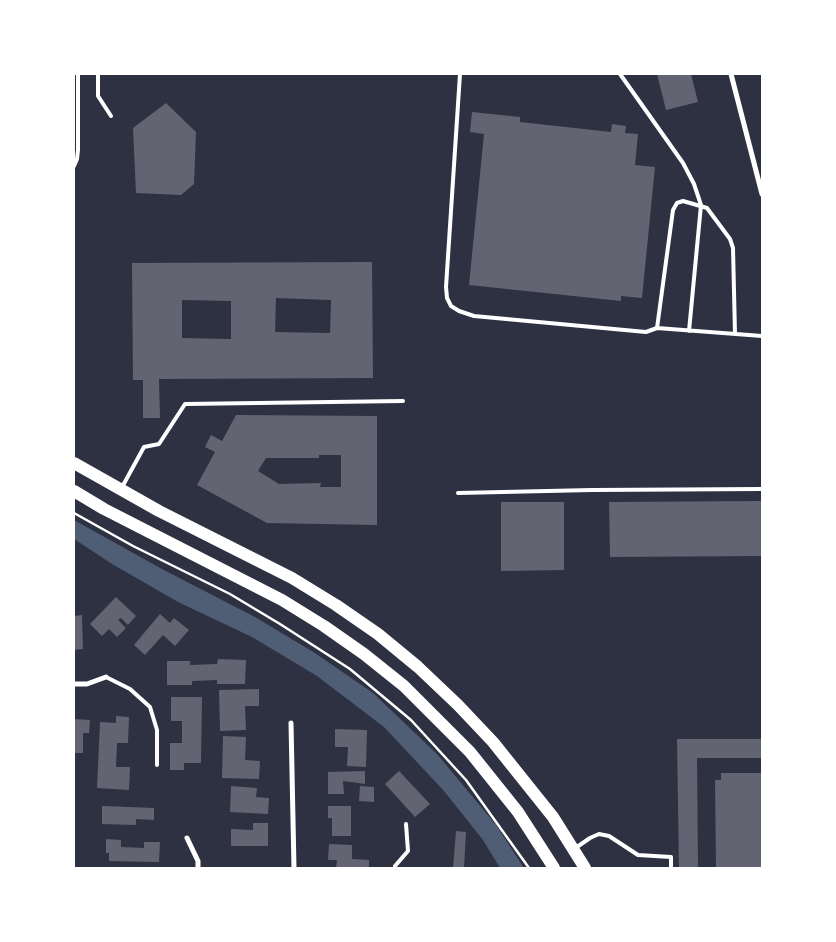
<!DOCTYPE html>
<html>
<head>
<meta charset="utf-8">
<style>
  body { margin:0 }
  #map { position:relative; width:836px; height:942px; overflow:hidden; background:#2d3142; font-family:"Source Sans 3",sans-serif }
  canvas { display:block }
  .frame { position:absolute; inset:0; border:75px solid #fff; pointer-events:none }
</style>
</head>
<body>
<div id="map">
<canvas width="836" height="942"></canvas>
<div class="frame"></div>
</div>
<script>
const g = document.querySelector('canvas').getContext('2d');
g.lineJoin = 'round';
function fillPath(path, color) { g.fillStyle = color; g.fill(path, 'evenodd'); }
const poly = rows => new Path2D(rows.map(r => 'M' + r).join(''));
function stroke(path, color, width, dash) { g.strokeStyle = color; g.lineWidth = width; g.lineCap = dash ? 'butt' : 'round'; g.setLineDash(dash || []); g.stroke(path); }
const water = poly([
  [74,520,162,569,255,617,315,653,373,693,437,754,496,825,524,868,500,868,483,840,444,791,384,727,317,676,252,637,178,602,112,564,74,539]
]);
const building = poly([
  [657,74,691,74,698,102,666,110],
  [166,103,196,132,194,184,181,195,136,193,133,128],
  [472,112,520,117,520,122,611,132,612,124,626,126,625,133,638,134,635,165,655,167,642,298,621,296,621,301,469,285,484,134,470,132],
  [372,262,373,378,159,379,160,418,143,418,143,380,133,380,132,263],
  [276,298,331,300,330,333,275,332],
  [182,300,231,301,231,339,182,338],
  [236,415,377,416,377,525,267,523,197,485,215,452,205,447,211,435,222,441],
  [319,455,341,455,341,487,320,487,321,483,279,484,258,471,266,458,319,458],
  [762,501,762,556,610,557,609,502],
  [501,502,564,502,564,570,501,571],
  [116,597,136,616,128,625,121,618,118,620,126,628,117,637,109,629,102,636,90,624],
  [160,614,170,623,174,618,189,630,175,646,163,635,145,655,134,645],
  [82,615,83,649,74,650,74,616],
  [218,659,246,660,245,684,217,684,217,680,192,681,192,685,167,685,167,661,190,661,190,665,217,664],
  [259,689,259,706,245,706,246,730,220,731,219,690],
  [171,697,202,697,201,763,184,763,184,770,170,770,170,743,182,743,182,721,171,721],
  [116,716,129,717,128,743,117,743,116,767,130,767,129,790,97,788,100,722,116,723],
  [74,719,90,720,89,733,83,733,83,753,74,753],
  [335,729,367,730,366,767,347,766,348,747,335,747],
  [223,736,246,737,245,760,260,761,259,779,222,778],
  [677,739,762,739,762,758,697,758,698,868,679,868],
  [365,771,365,784,343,781,344,794,328,794,328,772],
  [399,771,430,804,415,817,385,784],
  [721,773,762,773,762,868,716,868,715,780,721,780],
  [231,786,257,788,256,797,269,798,268,814,230,812],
  [360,786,374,787,374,802,359,801],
  [102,806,154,808,154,820,136,819,136,825,102,824],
  [328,806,351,806,351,836,332,836,332,818,328,818],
  [253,823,268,823,268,846,231,846,231,829,253,830],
  [456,831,466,832,464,868,453,868],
  [106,839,121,840,121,847,144,848,144,842,160,842,159,862,109,861,109,853,106,853],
  [329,844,352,845,352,859,369,860,369,868,336,868,337,860,328,860]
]);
const path = poly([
  [74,513,133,546,230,594,280,624,350,669,411,720,466,780,529,868]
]);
const service = poly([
  [98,74,98,96,111,116],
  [460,74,446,287,447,298,451,306,459,311,474,316,646,332,657,328,762,336],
  [620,74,683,163,694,184,701,205,689,331],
  [74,166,77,159,78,150,78,74],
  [657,328,673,210,677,203,683,201,707,208,730,239,733,248,735,334],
  [121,489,144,447,159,444,185,404,403,401],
  [458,493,592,490,762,489],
  [106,677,130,689,150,707,157,730,157,765],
  [574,849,590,838,599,834,609,836,638,855,671,857,671,868],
  [395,868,395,866,408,851,406,824]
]);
const minor = poly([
  [731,74,762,194],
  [74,684,87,684,106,677],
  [291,723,294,868],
  [187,838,198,861,198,868]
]);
const primary = poly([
  [74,463,159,511,292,578,336,605,378,634,418,667,458,705,493,742,553,817,585,868],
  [74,491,104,509,282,600,324,626,364,654,404,686,470,752,518,812,554,868]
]);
fillPath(water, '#4f5d75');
fillPath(building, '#626471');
stroke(path, '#fff', 2.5);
stroke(service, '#fff', 4);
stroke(minor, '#fff', 5);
stroke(primary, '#fff', 12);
</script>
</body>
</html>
